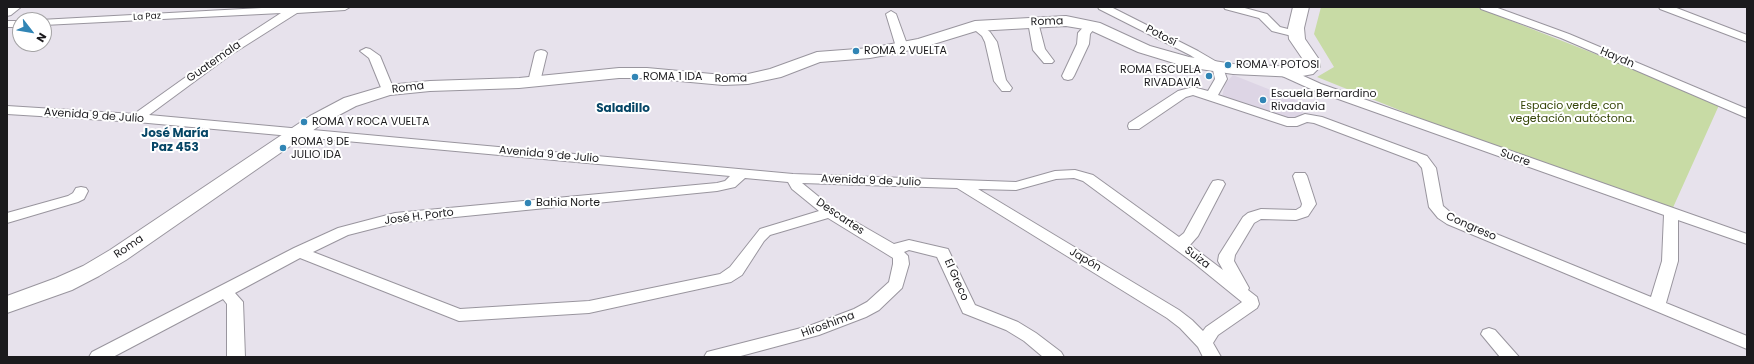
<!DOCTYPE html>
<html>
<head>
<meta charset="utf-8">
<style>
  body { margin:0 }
  #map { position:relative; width:1754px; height:364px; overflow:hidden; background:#e7e2ec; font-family:Poppins,sans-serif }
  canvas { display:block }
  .frame { position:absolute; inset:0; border:8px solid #1b1a1d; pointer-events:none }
  .north { position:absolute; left:12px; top:12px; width:40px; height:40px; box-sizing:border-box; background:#fff; border:1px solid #a4a3a5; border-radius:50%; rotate:121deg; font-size:11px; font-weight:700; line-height:16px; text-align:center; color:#1b1a1d }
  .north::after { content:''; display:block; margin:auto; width:14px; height:18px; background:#3185b5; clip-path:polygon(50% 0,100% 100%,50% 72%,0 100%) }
</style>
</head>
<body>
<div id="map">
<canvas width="1754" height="364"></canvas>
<div class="frame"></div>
<div class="north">N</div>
</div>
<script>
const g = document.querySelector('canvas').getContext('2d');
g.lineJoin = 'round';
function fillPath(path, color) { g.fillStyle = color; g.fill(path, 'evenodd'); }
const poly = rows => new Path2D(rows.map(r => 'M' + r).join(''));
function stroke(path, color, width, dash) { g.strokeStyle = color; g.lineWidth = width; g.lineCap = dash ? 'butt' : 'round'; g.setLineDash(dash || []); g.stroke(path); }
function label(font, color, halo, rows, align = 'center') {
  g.font = font + ' Poppins,sans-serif'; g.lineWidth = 4; g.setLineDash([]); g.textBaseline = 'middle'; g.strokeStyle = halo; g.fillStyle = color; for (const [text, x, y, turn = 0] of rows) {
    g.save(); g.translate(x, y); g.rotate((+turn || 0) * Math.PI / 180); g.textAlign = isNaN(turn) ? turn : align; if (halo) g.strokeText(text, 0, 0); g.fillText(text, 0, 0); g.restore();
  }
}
const built = poly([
  [1233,75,1306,104,1301,116,1294,120,1222,97,1225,84]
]);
const green = poly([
  [1321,7,1476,7,1720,103,1671,212,1551,171,1317,77,1334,67,1314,34]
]);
const minor = poly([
  [9,7,21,7,11,15,7,16,7,8,9,7],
  [280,7,350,7,345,10,297,13,229,56,149,115,793,174,1016,182,1055,171,1075,170,1093,175,1179,237,1184,233,1211,184,1213,181,1218,180,1223,181,1225,184,1198,236,1190,245,1223,270,1218,261,1219,255,1243,217,1248,213,1261,209,1296,210,1301,207,1302,204,1293,176,1295,173,1305,173,1307,176,1316,204,1308,216,1296,220,1261,219,1254,223,1235,255,1234,261,1249,288,1248,290,1257,297,1259,304,1257,308,1218,335,1213,343,1221,357,1203,357,1198,347,1180,328,1167,318,957,188,802,183,835,210,894,244,909,240,948,249,975,305,1018,322,1036,333,1061,352,1064,357,1043,357,1024,341,1006,330,963,313,937,257,909,250,904,252,908,256,909,264,902,288,879,310,866,317,819,335,737,357,704,357,707,352,809,326,854,309,867,302,889,282,893,264,893,258,828,218,770,235,764,241,742,275,731,282,589,313,459,321,300,258,235,293,243,302,245,357,227,357,227,304,223,299,113,357,89,357,92,352,294,248,338,228,395,213,717,183,725,181,730,176,137,122,7,114,7,106,134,114,221,52,281,13,44,25,44,20,40,20,280,7],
  [745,178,788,182,792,189,819,211,760,229,730,267,720,274,589,301,460,309,313,252,348,235,395,223,717,191,735,187,745,178],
  [1074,178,1083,181,1194,263,1242,302,1206,327,1203,331,1192,320,1179,310,978,189,1016,190,1056,179,1074,178],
  [1098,7,1111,7,1198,51,1222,65,1227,79,1218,95,1288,118,1295,118,1305,114,1322,117,1427,156,1436,168,1443,206,1457,218,1651,297,1662,261,1664,215,1313,90,1280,75,1278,72,1280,69,1288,69,1321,84,1747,234,1747,244,1678,220,1678,261,1666,303,1747,336,1747,349,1447,224,1438,218,1429,207,1422,168,1417,162,1314,123,1307,122,1297,126,1287,126,1193,95,1186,97,1139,129,1129,129,1128,126,1129,123,1178,91,1193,87,1208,91,1215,79,1213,70,1190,55,1099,9,1098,7],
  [1224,7,1241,7,1267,14,1280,27,1300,32,1302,34,1296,37,1272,31,1259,18,1225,9,1224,7],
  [1480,7,1495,7,1569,34,1747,109,1747,118,1561,38,1481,9,1480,7],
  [1659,7,1674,7,1747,35,1747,42,1660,9,1659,7],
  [891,11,896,14,908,47,906,49,898,49,896,47,886,14,891,11],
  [1033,19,1038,22,1045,49,1054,61,1052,63,1044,63,1033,50,1028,22,1033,19],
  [7,21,20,21,20,27,7,27,7,21],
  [1091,22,1097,25,1090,34,1089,44,1074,76,1072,79,1068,80,1064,79,1062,76,1077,44,1078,33,1087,23,1091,22],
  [976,23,980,24,990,32,997,42,1006,80,1012,88,1010,91,1002,91,994,81,985,42,982,36,970,26,976,23],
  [366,48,370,49,380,56,394,90,392,93,384,93,382,90,369,58,360,51,366,48],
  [541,50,545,51,547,53,540,82,538,85,530,85,528,82,535,53,537,51,541,50],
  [81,187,86,188,88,191,84,199,78,202,7,223,7,213,68,196,73,193,76,188,81,187],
  [1489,328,1495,330,1519,357,1500,357,1481,334,1483,330,1489,328]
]);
const secondary = poly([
  [1293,7,1309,7,1304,28,1305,39,1318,58,1320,67,1313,74,1297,77,1233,74,1187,67,1138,52,1090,30,1066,26,976,31,927,46,897,53,870,58,820,62,781,77,748,84,723,85,647,78,619,78,519,88,430,91,390,95,356,106,322,124,126,260,99,276,72,290,7,313,7,296,56,278,83,266,110,250,310,116,344,98,388,85,430,81,519,78,619,68,647,68,723,75,748,74,770,69,817,52,870,48,897,43,918,39,975,21,1066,16,1100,23,1150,46,1189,57,1233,64,1297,67,1303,65,1302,58,1289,39,1288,28,1293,7]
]);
const markers = [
  [856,51,4,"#3185b5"],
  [1228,65,4,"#3185b5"],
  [1209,76,4,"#3185b5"],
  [635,77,4,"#3185b5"],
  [1263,100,4,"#3185b5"],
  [304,122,4,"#3185b5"],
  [283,148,4,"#3185b5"],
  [528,203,4,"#3185b5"]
];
const farStreetnames = [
  ["La Paz",147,17,-3]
];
const streetNames = [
  ["Roma",1047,22,-2],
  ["Potosí",1161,36,27],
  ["Haydn",1617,58,23],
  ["Guatemala",214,62,-35],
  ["Roma",731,79,-1],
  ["Roma",408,88,-7],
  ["Avenida 9 de Julio",94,116,4],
  ["Avenida 9 de Julio",549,155,5],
  ["Sucre",1515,158,20],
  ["Avenida 9 de Julio",871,181,2],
  ["José H. Porto",419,217,-7],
  ["Descartes",840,217,34],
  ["Congreso",1471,227,24],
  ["Roma",129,247,-34],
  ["Suiza",1197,258,37],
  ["Japón",1085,260,31],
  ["El Greco",956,280,66],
  ["Hiroshima",828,325,-20]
];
const poiNames = [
  ["ROMA 2 VUELTA",864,51],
  ["ROMA Y POTOSI",1236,65],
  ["ROMA ESCUELA",1201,70,"right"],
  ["RIVADAVIA",1201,83,"right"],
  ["ROMA 1 IDA",643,77],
  ["Escuela Bernardino",1271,94],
  ["Rivadavia",1271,107],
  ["ROMA Y ROCA VUELTA",312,122],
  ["ROMA 9 DE",291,142],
  ["JULIO IDA",291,155],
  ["Bahia Norte",536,203]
];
const parkNames = [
  ["Espacio verde, con",1572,106],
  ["vegetación autóctona.",1572,119]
];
const neighbourhoodNames = [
  ["Saladillo",623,109],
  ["José María",175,134],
  ["Paz 453",175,148]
];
fillPath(built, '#ddd5e5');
fillPath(green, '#c8dba5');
stroke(minor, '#99959e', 2);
stroke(secondary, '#99959e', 2);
fillPath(minor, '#fff');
fillPath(secondary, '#fff');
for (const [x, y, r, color] of markers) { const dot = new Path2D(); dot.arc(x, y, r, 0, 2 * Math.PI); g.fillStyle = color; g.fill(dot); stroke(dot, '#fff', 1.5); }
label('9px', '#1b1a1d', '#fff', farStreetnames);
label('11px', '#1b1a1d', '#fff', streetNames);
label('11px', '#1b1a1d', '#fff', poiNames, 'left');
label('11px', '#344406', '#fff', parkNames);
label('bold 12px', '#064666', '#fff', neighbourhoodNames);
</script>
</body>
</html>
